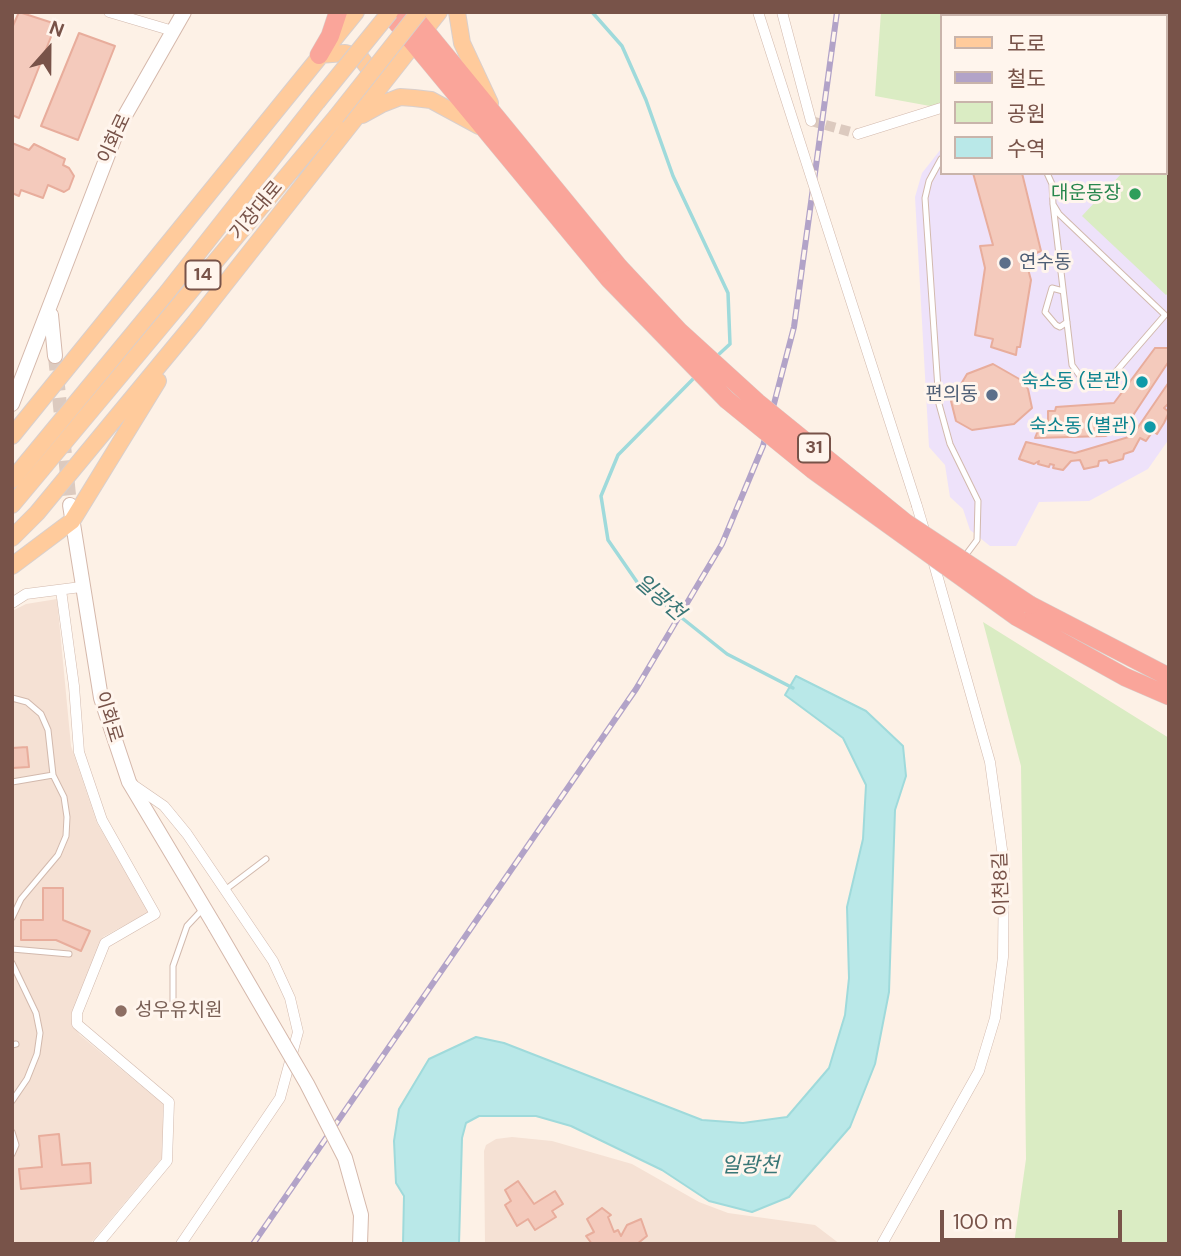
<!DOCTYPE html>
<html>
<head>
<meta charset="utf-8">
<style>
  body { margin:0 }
  #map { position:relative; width:1181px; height:1256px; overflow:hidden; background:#fdf1e6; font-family:"DM Sans","Noto Sans KR",sans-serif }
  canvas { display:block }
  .frame { position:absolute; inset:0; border:14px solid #785349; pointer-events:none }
  .legend { position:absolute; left:940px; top:14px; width:228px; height:161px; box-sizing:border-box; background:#fff5ed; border:2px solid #c9b4ab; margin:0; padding:9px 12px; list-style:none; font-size:21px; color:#785349 }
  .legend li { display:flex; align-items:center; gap:14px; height:35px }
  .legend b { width:35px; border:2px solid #c9b4ab }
  .north { position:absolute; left:14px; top:14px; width:70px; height:70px; -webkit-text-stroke:5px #fff5ed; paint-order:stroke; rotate:21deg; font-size:19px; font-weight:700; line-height:28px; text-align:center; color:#785349 }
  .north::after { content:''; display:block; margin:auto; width:24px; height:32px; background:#785349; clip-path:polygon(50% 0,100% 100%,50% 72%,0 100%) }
  .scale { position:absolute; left:940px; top:1210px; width:182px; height:32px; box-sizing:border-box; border:4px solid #785349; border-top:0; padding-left:9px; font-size:21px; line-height:24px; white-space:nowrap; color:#785349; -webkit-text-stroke:5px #fff5ed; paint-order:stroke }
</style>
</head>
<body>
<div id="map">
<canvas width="1181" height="1256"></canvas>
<div class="frame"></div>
<ul class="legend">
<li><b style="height:9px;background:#ffcb9c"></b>도로</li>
<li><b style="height:9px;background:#b2a3c8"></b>철도</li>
<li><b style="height:19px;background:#daecc3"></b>공원</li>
<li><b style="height:19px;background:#b9e8e8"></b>수역</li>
</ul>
<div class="north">N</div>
<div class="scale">100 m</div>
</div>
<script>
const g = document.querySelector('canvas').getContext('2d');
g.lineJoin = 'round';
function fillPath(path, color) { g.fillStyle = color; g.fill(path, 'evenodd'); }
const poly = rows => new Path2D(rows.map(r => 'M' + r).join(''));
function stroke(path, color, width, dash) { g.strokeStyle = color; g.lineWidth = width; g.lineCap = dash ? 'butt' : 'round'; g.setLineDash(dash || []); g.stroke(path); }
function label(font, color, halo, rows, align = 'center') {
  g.font = font + ' "DM Sans","Noto Sans KR",sans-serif'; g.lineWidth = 6; g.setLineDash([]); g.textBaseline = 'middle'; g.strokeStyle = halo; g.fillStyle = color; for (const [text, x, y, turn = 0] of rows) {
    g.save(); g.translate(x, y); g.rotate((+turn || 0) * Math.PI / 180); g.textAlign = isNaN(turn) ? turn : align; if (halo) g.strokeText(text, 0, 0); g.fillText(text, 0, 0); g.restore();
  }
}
const residential = poly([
  [57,599,71,746,97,823,149,912,103,937,71,1015,72,1025,80,1035,163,1104,163,1157,90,1244,12,1244,12,611,26,604],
  [512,1137,552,1141,632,1164,699,1202,728,1213,815,1225,840,1244,485,1244,484,1151,486,1145,496,1139]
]);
const education = poly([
  [1165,79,1169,79,1169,439,1148,469,1089,501,1039,502,1016,546,990,546,970,530,963,509,950,497,945,465,929,447,915,197,922,173,941,149,941,173,1165,173]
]);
const green = poly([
  [881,12,1169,12,1169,63,1165,64,1165,16,941,16,941,108,875,96],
  [1169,124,1169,292,1166,295,1082,216,1122,173,1165,173,1165,127],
  [983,622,1169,738,1169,1244,1014,1244,1026,1159,1021,766]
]);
const water = poly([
  [796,676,866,711,903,746,906,776,895,810,889,992,875,1064,850,1127,789,1197,752,1212,709,1201,662,1170,571,1126,536,1116,479,1116,466,1123,462,1138,459,1244,403,1244,404,1196,396,1183,394,1141,399,1109,429,1059,476,1037,504,1043,702,1120,743,1123,787,1117,829,1068,845,1015,849,978,847,907,863,839,866,785,843,738,785,695,796,676]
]);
const stream = poly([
  [592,12,622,46,646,100,673,176,728,293,730,344,717,356],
  [696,376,618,455,601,496,608,540,637,582,727,654,793,688]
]);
const building = poly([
  [19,12,56,24,19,118,12,115,12,28,19,12],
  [79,33,115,46,78,140,41,126,79,33],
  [12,143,29,150,34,144,65,159,63,165,69,168,74,176,69,189,64,192,48,185,43,198,21,190,19,196,12,193,12,143],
  [973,173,1022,173,1041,251,1025,258,1031,280,1020,347,1017,347,1016,355,991,347,993,339,975,335,985,268,980,246,993,245,973,173],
  [1155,348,1169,348,1169,361,1128,423,1106,436,1035,438,1041,423,1048,422,1048,411,1055,411,1056,407,1114,403,1155,348],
  [993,364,1021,380,1028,389,1032,408,1014,424,972,430,956,421,951,401,967,374,993,364],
  [1169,382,1169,403,1164,408,1169,412,1164,423,1157,434,1153,431,1146,441,1140,438,1133,451,1124,454,1123,459,1109,463,1107,460,1099,461,1098,466,1084,469,1080,460,1071,461,1063,470,1053,468,1054,465,1050,464,1049,467,1038,464,1039,461,1034,464,1019,459,1026,442,1075,453,1132,436,1169,382],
  [27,747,29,767,12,768,12,748,27,747],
  [43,888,63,888,63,920,90,931,81,951,56,940,21,940,21,920,43,920,43,888],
  [59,1134,62,1165,90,1163,91,1183,21,1189,19,1169,42,1167,39,1136,59,1134],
  [518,1181,534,1204,555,1191,563,1204,552,1211,556,1217,535,1230,528,1219,517,1226,505,1205,511,1201,505,1190,518,1181],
  [602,1208,611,1215,608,1217,614,1232,618,1230,621,1236,627,1225,641,1219,647,1236,637,1244,592,1244,586,1236,594,1232,587,1219,602,1208]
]);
const streetTunnel = poly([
  [811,121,858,134]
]);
const secondaryTunnel = poly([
  [55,356,70,505]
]);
const lane = poly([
  [941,159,929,181,925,198,939,404,950,444,978,501,977,540,965,556],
  [1047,173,1052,184,1053,204,1072,365,1080,376,1099,379,1113,375,1165,315,1059,214,1053,204],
  [1063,291,1052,288,1045,312,1056,325,1060,327,1067,322],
  [12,698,27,702,41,714,48,730,53,775,64,797,67,817,66,836,58,855,21,899,12,918],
  [12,782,53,775],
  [225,890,266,859],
  [12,949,69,954],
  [12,963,36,1013,40,1033,37,1054,27,1079,12,1101],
  [173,1002,173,966,187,926,202,910],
  [12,1045,16,1044],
  [12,1132,16,1145,12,1154]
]);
const street = poly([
  [109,12,173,31],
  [782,12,811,121],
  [1165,23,1169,24],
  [858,134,941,108],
  [917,506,925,533],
  [61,590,74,686,79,752,102,820,155,914,105,943,77,1013,77,1024,169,1102,167,1161,98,1244],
  [12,603,26,594,81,587],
  [132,784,164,806,187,834,273,961,290,998,298,1032,280,1098,181,1244],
  [882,1244,979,1071,995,1018,1003,957,1004,864,990,762,932,557]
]);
const secondary = poly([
  [51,315,55,356],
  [12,404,119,126,184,12],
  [70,505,101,698,129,782,215,926]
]);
const primary = poly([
  [457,12,462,43,490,103],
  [319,55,345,53,360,57,370,70,371,83],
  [362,115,382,104,400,97,414,98,431,100,479,126],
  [12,436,356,12],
  [12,480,165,295,317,102],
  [12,505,336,117],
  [12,538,37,513,195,322,439,12],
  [12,566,72,521,158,381]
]);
const highway = poly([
  [388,12,609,279],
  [410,12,619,267],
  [319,55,330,36,338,12],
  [1030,605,1169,677],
  [1017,617,1125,677,1169,696]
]);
const rail = poly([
  [253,1244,636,689,722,544,763,446,794,327,837,12]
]);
const streetBridge = poly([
  [758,12,917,506]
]);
const secondaryBridge = poly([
  [215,926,307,1084,345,1158,361,1215,360,1244]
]);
const primaryBridge = poly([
  [317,102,390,12],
  [336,117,419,12]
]);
const highwayBridge = poly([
  [619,267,679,331,757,402,906,523,1030,605],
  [609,279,727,400,813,470,1017,617]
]);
const markers = [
  [1135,194,7,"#2e9e5b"],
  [1005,263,7,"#5c6f8a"],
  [1142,382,7,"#0f9aa8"],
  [992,395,7,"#5c6f8a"],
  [1150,427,7,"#0f9aa8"],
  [121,1011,7,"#8d6e63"]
];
const shields = [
  [203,275,35],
  [814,448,32]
];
const shieldNames = [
  ["14",203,275],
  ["31",814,448]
];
const streetNames = [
  ["이화로",115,139,-65],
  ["기장대로",257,211,-50],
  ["이화로",108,717,73],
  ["이천8길",1002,884,-92]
];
const leisureNames = [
  ["대운동장",1121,194]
];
const serviceNames = [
  ["연수동",1019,263],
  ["편의동",978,395,"right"]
];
const cultureNames = [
  ["숙소동 (본관)",1128,382],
  ["숙소동 (별관)",1136,427]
];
const educationNames = [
  ["성우유치원",135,1011]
];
const waterNames = [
  ["일광천",659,598,41],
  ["일광천",750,1166]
];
fillPath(residential, '#f5e1d4');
fillPath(education, '#eee2fa');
fillPath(green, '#daecc3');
fillPath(water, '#b9e8e8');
stroke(water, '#9fdadb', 2);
stroke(stream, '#9fdadb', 3.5);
fillPath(building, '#f4cabc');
stroke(building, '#e8ad9c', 2);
stroke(streetTunnel, '#dccabf', 10, [10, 5]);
stroke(secondaryTunnel, '#dccabf', 14, [14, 7]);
stroke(lane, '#d2b9ad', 7);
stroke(street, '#d2b9ad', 11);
stroke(secondary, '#d5b8ab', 16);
stroke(primary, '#d9cfcc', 18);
stroke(highway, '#d9cfcc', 19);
stroke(lane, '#fff', 5);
stroke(street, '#fff', 10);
stroke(secondary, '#fff', 14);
stroke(primary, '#ffcb9c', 16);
stroke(highway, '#faa59a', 18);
stroke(rail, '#b2a3c8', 6);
stroke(rail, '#fff5ed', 3.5, [10]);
stroke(streetBridge, '#d2b9ad', 11, []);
stroke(secondaryBridge, '#d5b8ab', 16, []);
stroke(primaryBridge, '#d9cfcc', 18, []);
stroke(highwayBridge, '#d9cfcc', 19, []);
stroke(streetBridge, '#fff', 10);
stroke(secondaryBridge, '#fff', 14);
stroke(primaryBridge, '#ffcb9c', 16);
stroke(highwayBridge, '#faa59a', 18);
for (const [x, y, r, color] of markers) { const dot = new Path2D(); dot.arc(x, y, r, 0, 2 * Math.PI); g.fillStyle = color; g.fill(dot); stroke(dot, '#fff5ed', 2.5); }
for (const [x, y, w] of shields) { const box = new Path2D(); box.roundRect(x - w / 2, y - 14.5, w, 29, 5); g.fillStyle = '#fff5ed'; g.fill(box); stroke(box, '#785349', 2); }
label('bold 18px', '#785349', null, shieldNames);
label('19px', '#785349', '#fff5ed', streetNames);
label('19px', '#27864d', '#fff5ed', leisureNames, 'right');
label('19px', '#4e5e75', '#fff5ed', serviceNames, 'left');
label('19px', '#0d838f', '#fff5ed', cultureNames, 'right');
label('19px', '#785e54', '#fff5ed', educationNames, 'left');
label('italic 21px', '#397676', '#fff5ed', waterNames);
</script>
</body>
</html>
